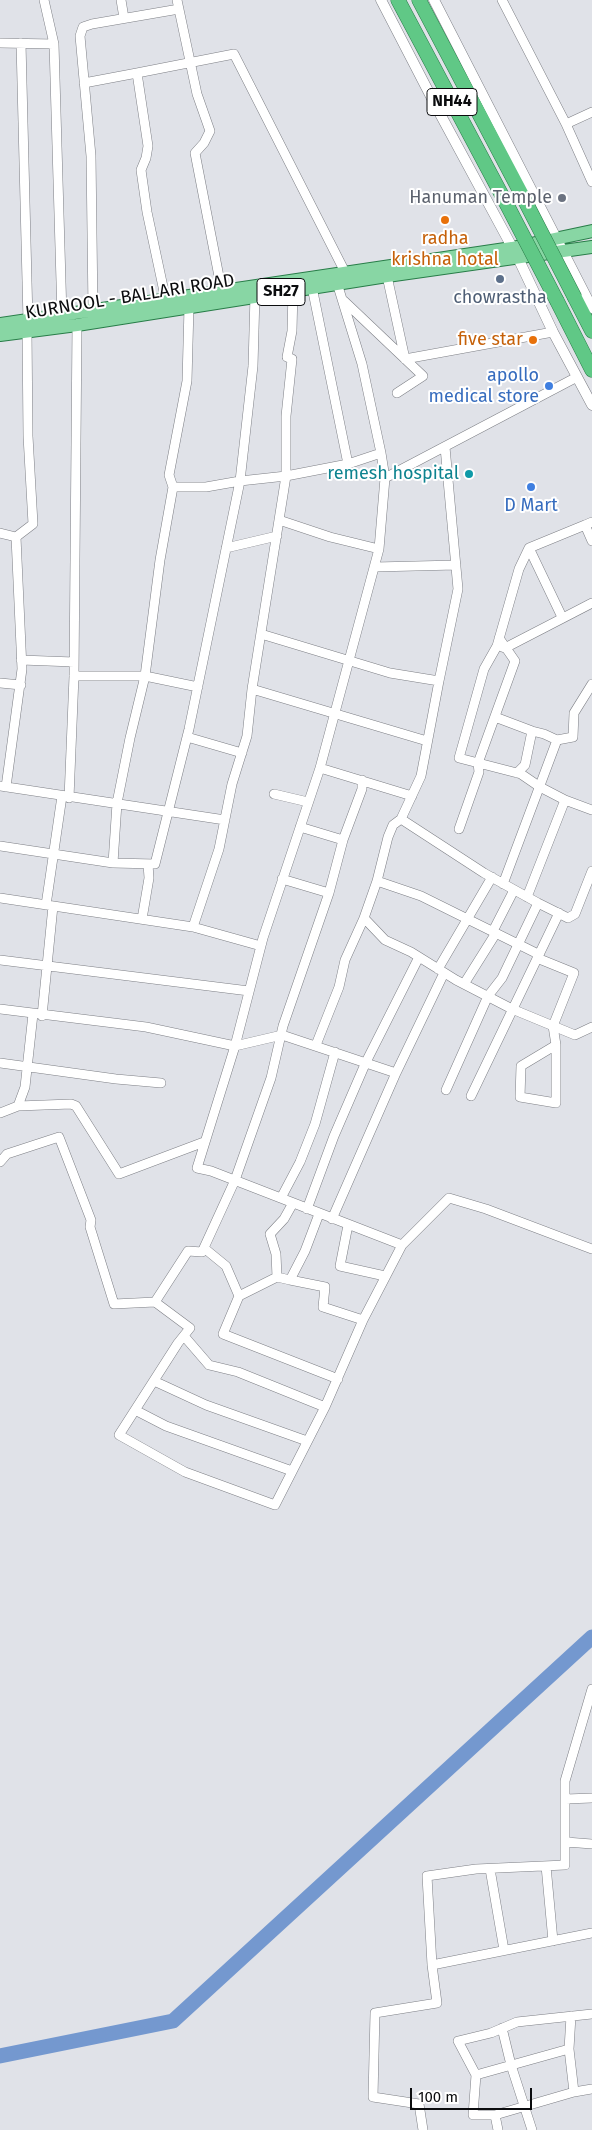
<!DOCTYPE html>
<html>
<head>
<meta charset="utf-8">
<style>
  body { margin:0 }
  #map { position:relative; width:592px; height:2130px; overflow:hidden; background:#e0e2e8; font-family:"Fira Sans",sans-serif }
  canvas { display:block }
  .scale { position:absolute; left:410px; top:2088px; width:122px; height:22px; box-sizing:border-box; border:2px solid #0b0c0e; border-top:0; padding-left:6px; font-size:15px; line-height:18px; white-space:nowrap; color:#0b0c0e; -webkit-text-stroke:4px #fff; paint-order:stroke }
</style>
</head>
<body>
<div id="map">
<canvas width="592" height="2130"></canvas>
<div class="scale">100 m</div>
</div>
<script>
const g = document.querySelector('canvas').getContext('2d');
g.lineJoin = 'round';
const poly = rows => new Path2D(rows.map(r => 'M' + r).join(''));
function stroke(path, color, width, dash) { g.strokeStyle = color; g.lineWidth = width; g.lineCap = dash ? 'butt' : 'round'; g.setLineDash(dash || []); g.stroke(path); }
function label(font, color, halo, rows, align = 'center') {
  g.font = font + ' "Fira Sans",sans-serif'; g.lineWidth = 4; g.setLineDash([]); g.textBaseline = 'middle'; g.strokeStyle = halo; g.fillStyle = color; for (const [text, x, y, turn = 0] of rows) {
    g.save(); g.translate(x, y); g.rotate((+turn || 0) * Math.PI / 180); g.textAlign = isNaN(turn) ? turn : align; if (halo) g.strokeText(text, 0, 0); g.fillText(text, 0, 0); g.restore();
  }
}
const river = poly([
  [0,2056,173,2021,592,1637]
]);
const minor = poly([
  [44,0,54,44],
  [121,0,124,18],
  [177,0,197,94,210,131,204,143,195,153,222,292],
  [502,0,566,124,592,182],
  [0,43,54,44,62,316],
  [21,43,28,321],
  [84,83,137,73],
  [566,124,592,112],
  [387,276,405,359,553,332],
  [337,283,362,364,381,453,385,478,379,549,320,768,263,938,235,1046,197,1168,211,1171,402,1245,449,1198,486,1209,592,1249],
  [166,301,147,212,141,170,146,158,148,146,137,73,234,54,345,272],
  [344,301,423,376,397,393],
  [93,311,91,156,80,36,83,27,92,24,179,9],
  [348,464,381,453],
  [385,478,577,377],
  [173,487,206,487,240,481,286,476,348,464,312,287],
  [279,520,330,537,379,549],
  [592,522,585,525,592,541],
  [0,533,16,537,22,669,6,787],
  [16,537,33,524,28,436,27,331],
  [226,548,277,536],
  [529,548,562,617],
  [375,567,456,565],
  [261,634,390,673,439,681,458,589,445,447],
  [502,647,505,648,592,603],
  [21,660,74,662],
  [74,676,145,676,198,687],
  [439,681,421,776,401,819,393,825,388,837,377,881,364,918,385,940,411,952,456,980,512,1009,575,1035,592,1027],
  [0,683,21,685],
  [252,689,427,741],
  [495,717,532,731,525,765,517,773],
  [187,737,242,753],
  [557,740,573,737,574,713,592,684],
  [320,768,412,796],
  [362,780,362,789,343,840,329,893,283,1026,271,1078,235,1180,202,1252,188,1251,155,1302,190,1328,178,1343,119,1435,185,1472,275,1505,325,1407,363,1320,402,1245],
  [0,786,225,820],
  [274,794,308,802],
  [69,798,74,676,77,325],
  [565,800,592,810],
  [401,819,484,873,538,903,568,918,575,914,592,871],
  [300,827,343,840],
  [459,829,479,772,478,763,515,661,499,638],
  [0,846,113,863,117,803,130,738,145,676,160,560,173,487,169,475,187,381,189,307],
  [113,863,155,864,189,729,240,481,253,366,255,295],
  [282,879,329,893],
  [377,881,421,896,538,954],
  [503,884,557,740,544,734,532,731],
  [527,897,565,800,540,787,521,774,459,758,484,669,497,646,519,569,529,548,585,525],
  [0,898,193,927,219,849,232,784,247,736,252,689,286,476,286,416,292,359,287,357,292,331,293,290],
  [46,905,62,796],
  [142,919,149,878,148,864],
  [193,927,261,946],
  [493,931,514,890],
  [537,958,574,973,553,1026,556,1045,521,1066,520,1097,556,1103,556,1045],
  [0,960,249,991],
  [438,969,492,877],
  [464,984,496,933],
  [0,1009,146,1027,235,1046,282,1035,396,1073],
  [42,1016,53,906],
  [316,1045,339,987,345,960,364,918],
  [0,1063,116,1079,161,1083],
  [446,1090,488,996,502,978,538,903],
  [471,1096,559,913],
  [18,1106,25,1087,33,1014],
  [0,1113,18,1106,71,1104,76,1106,119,1174,204,1142],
  [0,1162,7,1154,59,1137,91,1220,90,1227,114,1304,155,1302],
  [281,1198,300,1162,315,1124,335,1052],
  [307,1209,334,1136,366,1062,419,957],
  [332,1219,396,1073,444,973],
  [348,1225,340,1266,385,1276],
  [204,1248,226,1266,239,1296,223,1334,338,1379],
  [277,1277,290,1280,305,1251,319,1214],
  [290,1280,325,1287,323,1307,363,1320],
  [239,1296,277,1277,276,1254,270,1234,284,1219,293,1203],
  [184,1336,209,1365,238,1372,325,1407],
  [154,1381,206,1405,307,1441],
  [135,1410,166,1426,292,1471],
  [566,1799,592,1798],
  [566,1842,592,1844],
  [546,1866,553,1941],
  [490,1869,504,1950],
  [432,1965,592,1933],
  [502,2028,511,2065,532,2130],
  [569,2049,574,2092],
  [476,2075,569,2049,571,2016],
  [495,2115,574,2092,592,2089],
  [423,2130,419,2104,373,2097,375,2013,437,2003,432,1965,427,1876,476,1869,565,1865,565,1781,592,1689],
  [498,2130,495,2115,473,2115,476,2075,458,2041,491,2033,517,2022,592,2014]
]);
const tertiary = poly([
  [381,0,439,112,518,258,553,332,592,405],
  [434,0,592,308]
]);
const primary = poly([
  [0,324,512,248,592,231],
  [0,335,77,325,387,276,592,247]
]);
const trunk = poly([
  [398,0,506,203],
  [419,0,523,197],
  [575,298,592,331],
  [557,301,592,370]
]);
const trunkBridge = poly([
  [523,197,575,298],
  [506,203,557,301]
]);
const markers = [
  [562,198,5,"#6b7280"],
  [445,220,5,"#e8710a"],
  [500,279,5,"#5c6f8a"],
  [533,340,5,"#e8710a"],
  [549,386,5,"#3f7fe0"],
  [469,474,5,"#0f9aa8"],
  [531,487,5,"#3f7fe0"]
];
const shields = [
  [452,102,50],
  [281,292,48]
];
const shieldNames = [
  ["NH44",452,102],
  ["SH27",281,292]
];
const worshipNames = [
  ["Hanuman Temple",552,198]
];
const foodNames = [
  ["radha",445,239],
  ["krishna hotal",445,260],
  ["five star",523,340,"right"]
];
const streetNames = [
  ["KURNOOL - BALLARI ROAD",130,297,-9]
];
const serviceNames = [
  ["chowrastha",500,298]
];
const shopNames = [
  ["apollo",539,376],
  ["medical store",539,397],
  ["D Mart",531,506,"center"]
];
const cultureNames = [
  ["remesh hospital",459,474]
];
stroke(river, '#7498cf', 15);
stroke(minor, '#7d7f85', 10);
stroke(tertiary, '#7d7f85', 11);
stroke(primary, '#287d48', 14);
stroke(trunk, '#287d48', 15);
stroke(minor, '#fff', 9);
stroke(tertiary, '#fff', 10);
stroke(primary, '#88d6a4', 12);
stroke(trunk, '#60c886', 14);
stroke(trunkBridge, '#287d48', 15, []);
stroke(trunkBridge, '#60c886', 14);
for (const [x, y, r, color] of markers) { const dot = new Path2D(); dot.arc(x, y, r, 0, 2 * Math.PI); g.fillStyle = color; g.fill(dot); stroke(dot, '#fff', 2); }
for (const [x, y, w] of shields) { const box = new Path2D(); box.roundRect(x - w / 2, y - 13.5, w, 27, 4); g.fillStyle = '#fff'; g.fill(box); stroke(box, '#0b0c0e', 1); }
label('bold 16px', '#0b0c0e', null, shieldNames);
label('18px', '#5b616d', '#fff', worshipNames, 'right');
label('18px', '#c56008', '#fff', foodNames);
label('18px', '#0b0c0e', '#fff', streetNames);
label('18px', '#4e5e75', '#fff', serviceNames);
label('18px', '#366cbe', '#fff', shopNames, 'right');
label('18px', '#0d838f', '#fff', cultureNames, 'right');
</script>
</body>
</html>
